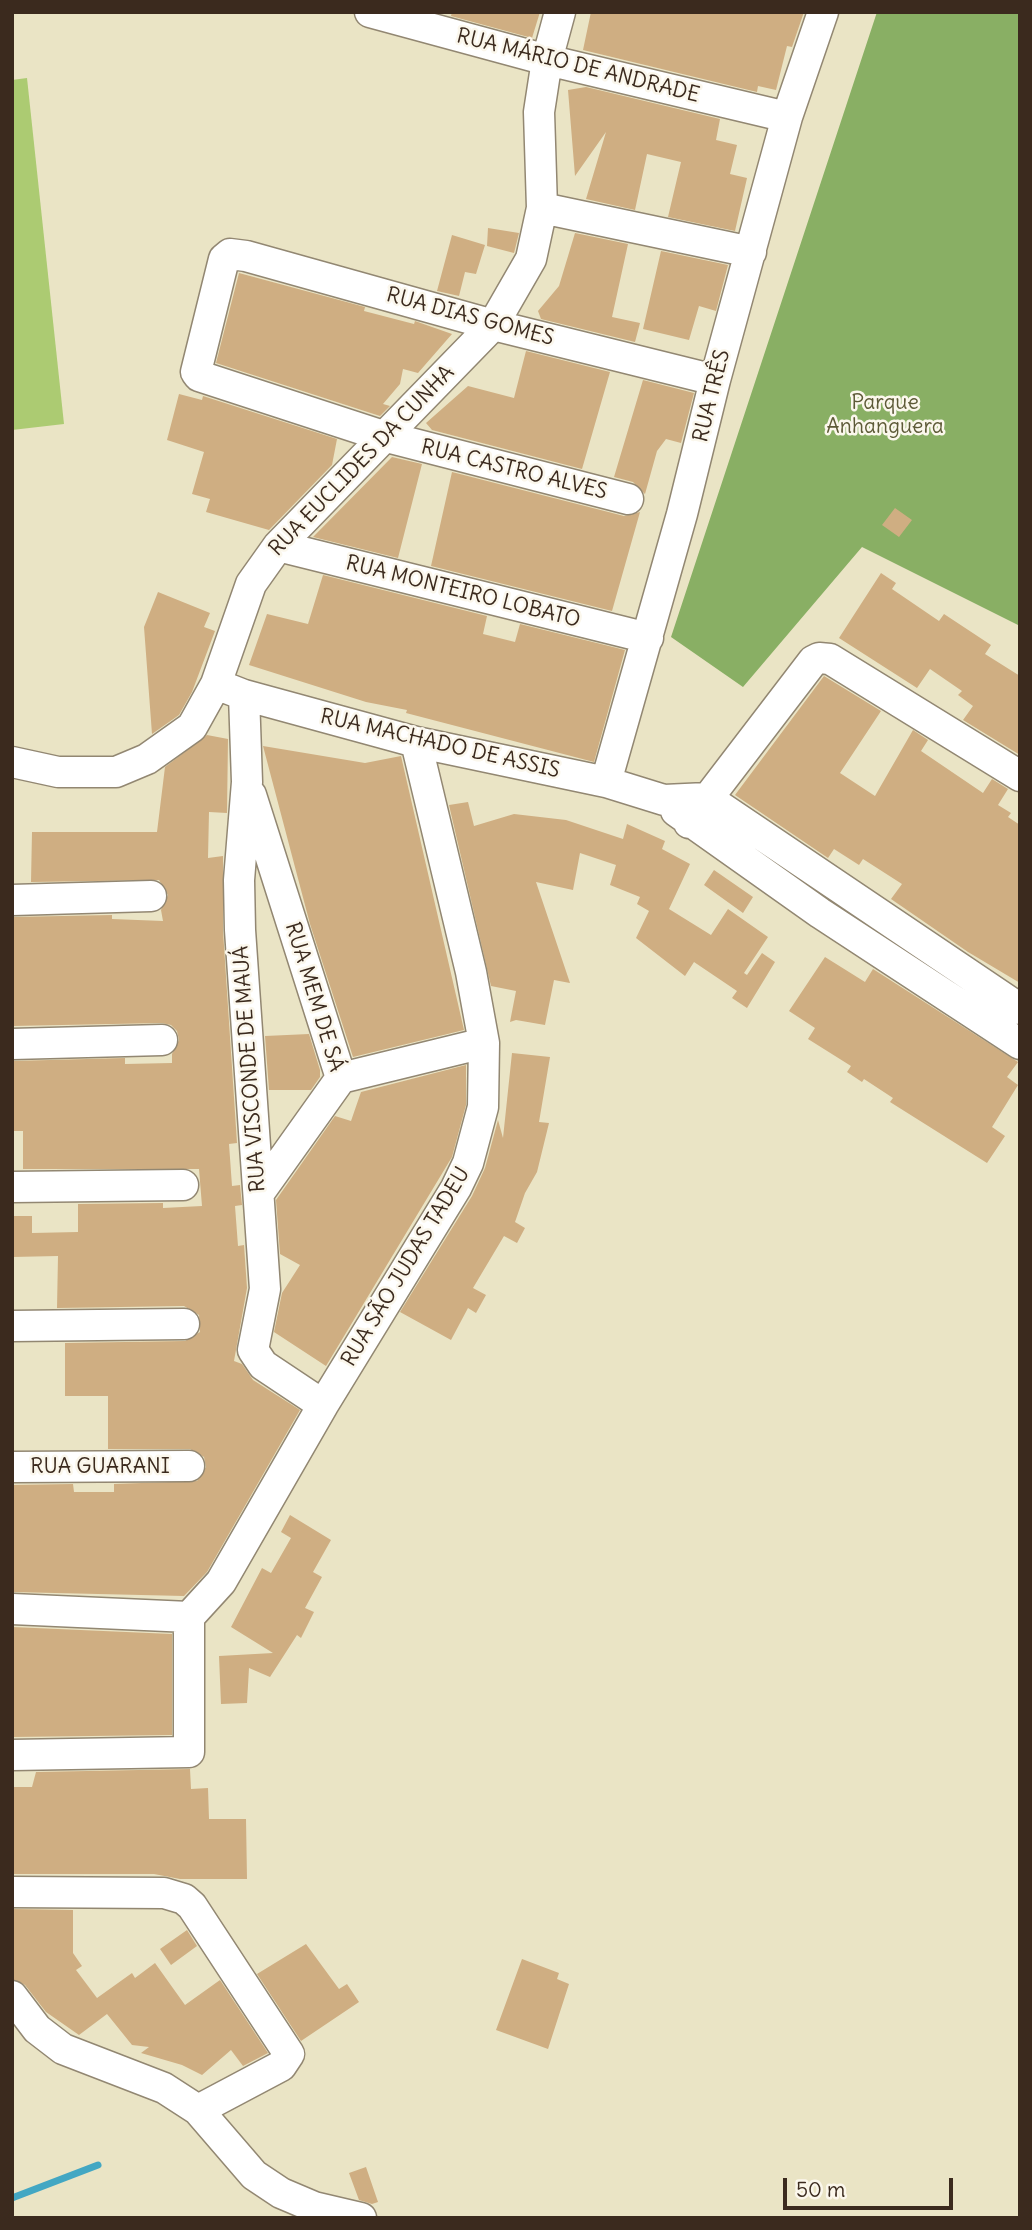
<!DOCTYPE html>
<html>
<head>
<meta charset="utf-8">
<style>
  body { margin:0 }
  #map { position:relative; width:1032px; height:2230px; overflow:hidden; background:#eae4c5; font-family:Delius,sans-serif }
  canvas { display:block }
  .frame { position:absolute; inset:0; border:14px solid #3b2a1e; pointer-events:none }
  .scale { position:absolute; left:783px; top:2178px; width:170px; height:32px; box-sizing:border-box; border:4px solid #3b2a1e; border-top:0; padding-left:9px; font-size:21px; line-height:24px; white-space:nowrap; color:#3b2a1e; -webkit-text-stroke:5px #fbf7ec; paint-order:stroke }
</style>
</head>
<body>
<div id="map">
<canvas width="1032" height="2230"></canvas>
<div class="frame"></div>
<div class="scale">50 m</div>
</div>
<script>
const g = document.querySelector('canvas').getContext('2d');
g.lineJoin = 'round';
function fillPath(path, color) { g.fillStyle = color; g.fill(path, 'evenodd'); }
const poly = rows => new Path2D(rows.map(r => 'M' + r).join(''));
function stroke(path, color, width, dash) { g.strokeStyle = color; g.lineWidth = width; g.lineCap = dash ? 'butt' : 'round'; g.setLineDash(dash || []); g.stroke(path); }
function label(font, color, halo, rows, align = 'center') {
  g.font = font + ' Delius,sans-serif'; g.lineWidth = 5; g.setLineDash([]); g.textBaseline = 'middle'; g.strokeStyle = halo; g.fillStyle = color; for (const [text, x, y, turn = 0] of rows) {
    g.save(); g.translate(x, y); g.rotate((+turn || 0) * Math.PI / 180); g.textAlign = isNaN(turn) ? turn : align; if (halo) g.strokeText(text, 0, 0); g.fillText(text, 0, 0); g.restore();
  }
}
const green = poly([
  [27,78,64,424,12,430,12,80]
]);
const forest = poly([
  [877,12,1020,12,1020,626,862,547,743,687,671,637]
]);
const stream = poly([
  [12,2198,98,2165]
]);
const building = poly([
  [452,12,540,12,532,38,451,16],
  [591,12,804,12,792,47,787,46,776,90,758,86,757,92,583,50],
  [586,87,720,119,716,140,737,145,730,174,747,178,735,231,668,217,681,162,647,154,635,210,586,199,606,132,575,176,568,90],
  [488,228,519,233,514,253,487,246],
  [575,233,628,244,612,317,640,323,635,342,541,319,538,311,559,286],
  [452,235,485,245,476,274,465,272,459,296,437,291],
  [661,251,728,265,716,311,699,306,689,340,643,329],
  [239,273,365,307,364,311,414,324,415,321,452,334,418,373,403,369,400,384,383,404,390,406,380,416,216,363],
  [526,351,610,372,582,469,432,430,426,423,468,386,514,398],
  [643,380,694,393,681,443,666,439,657,451,645,494,633,482,614,477],
  [179,394,202,400,203,396,337,439,332,465,269,530,206,512,210,499,192,494,204,452,167,440],
  [392,457,422,464,398,558,313,537],
  [452,472,624,516,640,512,612,611,431,566],
  [895,508,912,520,899,537,882,525],
  [881,573,896,583,892,589,939,621,944,614,991,645,985,654,1020,676,1020,755,963,720,973,706,958,695,962,691,930,669,917,688,839,638],
  [323,575,487,616,483,634,515,642,520,624,625,650,594,762,406,713,407,710,366,702,249,665,267,614,308,624],
  [158,592,210,613,204,627,215,631,192,692,179,715,152,734,144,627],
  [824,676,881,711,840,773,875,796,913,730,928,740,921,751,983,793,992,779,1008,789,998,805,1011,813,1008,817,1020,825,1020,983,968,952,891,899,902,884,863,859,859,865,834,849,828,858,735,795],
  [207,735,228,739,227,813,209,812,208,858,223,856,223,931,237,1143,229,1144,232,1186,240,1185,242,1205,235,1206,238,1246,244,1245,247,1288,234,1361,242,1364,253,1380,300,1410,207,1572,184,1596,12,1592,12,1485,73,1484,74,1492,114,1492,114,1484,197,1481,206,1467,204,1457,190,1449,108,1449,108,1396,65,1396,65,1343,185,1341,200,1332,199,1315,184,1306,57,1308,58,1256,12,1257,12,1216,32,1216,32,1233,78,1232,78,1204,163,1203,163,1208,202,1206,199,1169,23,1169,23,1131,12,1131,12,1061,125,1058,125,1064,172,1063,172,1054,179,1040,177,1031,171,1025,162,1023,12,1026,12,917,112,915,112,919,163,921,161,910,168,895,159,880,31,882,32,832,157,832,165,767],
  [263,746,365,763,401,756,464,1030,353,1057,310,924],
  [468,802,474,826,514,814,566,820,623,839,627,824,665,841,662,849,690,864,669,909,711,935,728,909,768,937,744,973,747,975,762,953,775,962,747,1008,732,998,737,991,694,962,685,976,636,938,649,911,637,904,640,897,610,885,616,865,580,853,573,890,536,882,570,983,554,980,545,1025,516,1020,510,1022,516,991,491,986,449,805],
  [714,870,753,897,743,913,704,885],
  [825,957,865,982,873,969,1018,1062,1007,1077,1018,1085,992,1127,1005,1136,987,1163,890,1102,893,1098,864,1079,862,1082,847,1072,851,1066,808,1039,815,1028,789,1011],
  [309,1034,320,1070,320,1077,311,1090,269,1090,265,1036],
  [512,1053,550,1057,539,1122,549,1123,537,1172,525,1193,515,1222,525,1228,517,1243,504,1236,473,1288,486,1295,476,1313,468,1308,451,1340,400,1312,472,1196,485,1168,498,1120,503,1138],
  [466,1065,466,1105,452,1157,326,1366,274,1332,282,1293,300,1265,280,1254,276,1200,335,1116,351,1121,361,1092],
  [290,1515,331,1540,313,1572,322,1577,305,1608,314,1612,301,1638,297,1635,270,1677,249,1668,247,1703,221,1704,219,1656,273,1653,231,1627,262,1568,271,1573,291,1538,281,1532],
  [12,1627,172,1634,172,1735,12,1737],
  [190,1769,191,1789,208,1788,209,1819,246,1819,247,1879,180,1879,154,1874,12,1874,12,1787,32,1787,36,1772],
  [12,1909,73,1910,73,1953,82,1966,76,1970,97,1998,132,1973,135,1978,155,1963,185,2005,220,1980,268,2053,243,2066,231,2050,202,2075,182,2065,141,2053,149,2047,132,2045,107,2014,79,2035,46,2012,25,1985,12,1979],
  [187,1930,197,1946,171,1965,160,1949],
  [306,1944,339,1989,347,1984,359,2002,301,2041,257,1974],
  [522,1959,559,1973,557,1979,569,1984,548,2049,496,2030],
  [366,2167,378,2202,372,2204,359,2200,349,2173]
]);
const minor = poly([
  [370,12,547,60,787,117],
  [542,208,751,252],
  [628,499,383,436,199,376,196,372,224,259,230,254,246,256,493,325,715,380],
  [278,546,648,638],
  [216,684,244,695,416,742,606,782,664,800,707,798,1020,1009],
  [244,695,247,782,239,880,240,930,265,1289,253,1350,263,1365,323,1405],
  [12,762,58,772,116,772,147,759,192,727,216,684,251,584,278,546,493,325,531,259,542,208,539,112,547,60,560,12],
  [606,782,682,514,715,380,787,117,823,12],
  [251,795,341,1078,259,1193],
  [676,811,820,913,1020,1044],
  [689,823,813,661,819,658,830,659,1020,776],
  [12,900,151,896],
  [12,1044,162,1040],
  [341,1078,484,1043],
  [12,1187,183,1185],
  [12,1326,184,1324],
  [12,1467,189,1466],
  [12,1609,189,1617],
  [12,1755,189,1752,189,1617,221,1582,323,1405,456,1188,468,1163,483,1107,484,1043,471,972,416,742],
  [12,1892,164,1893,184,1899,192,1906,289,2054,281,2066,198,2110],
  [12,1996,37,2029,63,2049,164,2088,198,2110,254,2175,281,2193,314,2207,361,2218]
]);
const streetNames = [
  ["RUA MÁRIO DE ANDRADE",578,66,14],
  ["RUA DIAS GOMES",470,317,15],
  ["RUA TRÊS",712,396,-76],
  ["RUA EUCLIDES DA CUNHA",362,461,-46],
  ["RUA CASTRO ALVES",514,470,14],
  ["RUA MONTEIRO LOBATO",463,592,14],
  ["RUA MACHADO DE ASSIS",440,744,13],
  ["RUA MEM DE SÁ",314,997,73],
  ["RUA VISCONDE DE MAUÁ",250,1069,-94],
  ["RUA SÃO JUDAS TADEU",406,1267,-59],
  ["RUA GUARANI",100,1467]
];
const parkNames = [
  ["Parque",885,403],
  ["Anhanguera",885,427]
];
fillPath(green, '#accb72');
fillPath(forest, '#89af64');
stroke(stream, '#43a7c3', 7);
fillPath(building, '#cfae82');
stroke(minor, '#928772', 33);
stroke(minor, '#fff', 30);
label('21px', '#3b2a1e', '#fbf7ec', streetNames);
label('21px', '#5d5a37', '#fbf7ec', parkNames);
</script>
</body>
</html>
